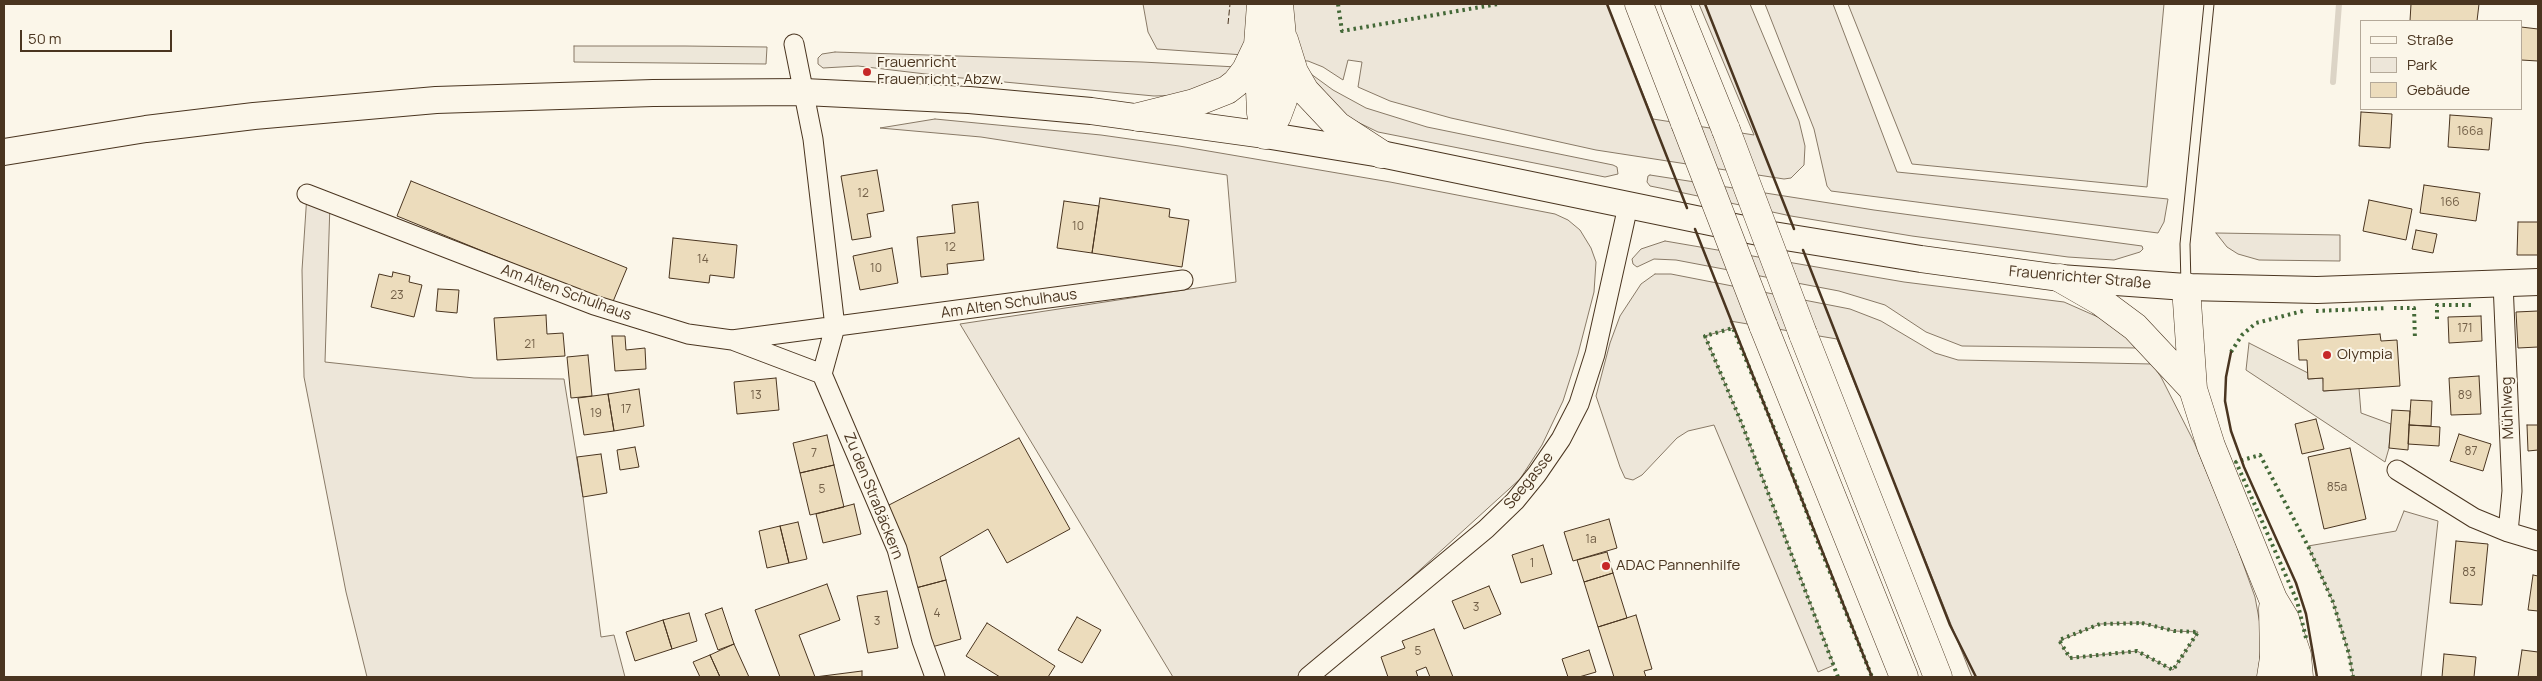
<!DOCTYPE html>
<html>
<head>
<meta charset="utf-8">
<style>
  body { margin:0 }
  #map { position:relative; width:2542px; height:681px; overflow:hidden; background:#fbf6e9; font-family:Manrope,sans-serif }
  canvas { display:block }
  .frame { position:absolute; inset:0; border:5px solid #4a3520; pointer-events:none }
  .legend { position:absolute; left:2360px; top:20px; width:162px; height:90px; box-sizing:border-box; background:#fbf6e9; border:1px solid #b4a999; margin:0; padding:6px 9px; list-style:none; font-size:15px; color:#4a3520 }
  .legend li { display:flex; align-items:center; gap:10px; height:25px }
  .legend b { width:25px; border:1px solid #b4a999 }
  .scale { position:absolute; left:20px; top:30px; width:152px; height:22px; box-sizing:border-box; border:2px solid #4a3520; border-top:0; padding-left:6px; font-size:15px; line-height:18px; white-space:nowrap; color:#4a3520; -webkit-text-stroke:4px #fbf6e9; paint-order:stroke }
</style>
</head>
<body>
<div id="map">
<canvas width="2542" height="681"></canvas>
<div class="frame"></div>
<ul class="legend">
<li><b style="height:6px;background:#fbf6e9"></b>Straße</li>
<li><b style="height:14px;background:#ede6d9"></b>Park</li>
<li><b style="height:14px;background:#ecdcbc"></b>Gebäude</li>
</ul>
<div class="scale">50 m</div>
</div>
<script>
const g = document.querySelector('canvas').getContext('2d');
g.lineJoin = 'round';
function fillPath(path, color) { g.fillStyle = color; g.fill(path, 'evenodd'); }
const poly = rows => new Path2D(rows.map(r => 'M' + r).join(''));
function stroke(path, color, width, dash) { g.strokeStyle = color; g.lineWidth = width; g.lineCap = dash ? 'butt' : 'round'; g.setLineDash(dash || []); g.stroke(path); }
function label(font, color, halo, rows, align = 'center') {
  g.font = font + ' Manrope,sans-serif'; g.lineWidth = 4; g.setLineDash([]); g.textBaseline = 'middle'; g.strokeStyle = halo; g.fillStyle = color; for (const [text, x, y, turn = 0] of rows) {
    g.save(); g.translate(x, y); g.rotate((+turn || 0) * Math.PI / 180); g.textAlign = isNaN(turn) ? turn : align; if (halo) g.strokeText(text, 0, 0); g.fillText(text, 0, 0); g.restore();
  }
}
const green = poly([
  [1143,4,1248,4,1244,55,1157,49,1148,32,1143,4],
  [1289,4,1607,4,1653,119,1754,135,1699,4,1750,4,1799,121,1805,146,1804,165,1791,178,1784,179,1596,150,1451,118,1390,101,1358,87,1362,62,1348,60,1343,80,1323,67,1308,61,1302,61,1289,4],
  [1765,4,1833,4,1897,172,2168,199,2164,222,2158,233,1831,191,1827,186,1814,129,1765,4],
  [835,52,1142,62,1237,67,1232,74,1189,95,1154,96,951,77,858,66,823,68,818,64,818,58,822,54,835,52],
  [1311,74,1333,90,1366,108,1427,127,1613,165,1617,167,1618,174,1605,177,1378,132,1345,116,1306,75,1311,74],
  [935,119,1101,135,1179,146,1390,182,1555,214,1568,220,1580,230,1591,248,1596,262,1594,292,1578,354,1563,401,1542,445,1520,479,1302,677,1173,677,960,324,1236,282,1227,175,981,137,880,128,935,119],
  [1650,175,1874,210,2142,246,2143,249,2140,252,2114,260,2068,257,1912,236,1791,216,1665,189,1650,186,1647,182,1648,176,1650,175],
  [307,194,330,203,325,362,474,378,564,379,583,497,601,637,614,635,625,677,367,677,346,592,304,377,302,270,307,194],
  [2216,233,2340,235,2340,261,2259,260,2238,254,2227,247,2216,233],
  [1665,241,1904,282,2064,302,2107,321,2139,348,1962,346,1926,332,1885,305,1839,291,1676,260,1654,259,1637,267,1633,264,1632,259,1641,249,1665,241],
  [1655,274,1671,274,1850,309,1881,321,1935,353,1958,360,2152,364,2161,377,2194,442,2231,530,2255,597,2262,635,2258,677,1972,677,1837,339,1730,321,1733,328,1705,336,1742,424,1834,665,1818,672,1714,425,1688,431,1677,438,1642,475,1633,480,1625,478,1620,467,1596,396,1610,343,1620,316,1641,284,1655,274],
  [2142,623,2174,631,2198,632,2173,670,2137,651,2070,658,2059,641,2100,624,2142,623],
  [2404,511,2438,521,2421,677,2353,677,2349,654,2333,602,2308,546,2396,531,2404,511]
]);
const parking = poly([
  [1848,4,2164,4,2147,187,1912,164,1848,4],
  [574,46,685,46,767,47,766,64,574,62,574,46],
  [2249,343,2308,373,2308,379,2323,378,2324,391,2359,388,2361,413,2391,424,2389,448,2385,462,2246,370,2249,343]
]);
const stream = poly([
  [2333,82,2339,4]
]);
const building = poly([
  [2411,4,2479,4,2477,21,2410,21,2411,4],
  [2521,27,2538,29,2538,61,2521,60,2521,27],
  [2361,112,2392,114,2390,148,2359,146,2361,112],
  [2450,115,2492,118,2489,150,2448,147,2450,115],
  [877,170,884,211,867,214,871,237,852,240,841,176,877,170],
  [411,181,627,268,612,304,397,216,411,181],
  [2424,185,2480,193,2476,221,2420,213,2424,185],
  [1100,198,1170,209,1169,217,1189,220,1182,267,1092,253,1100,198],
  [2369,200,2412,209,2406,240,2363,231,2369,200],
  [1064,201,1099,206,1092,253,1057,248,1064,201],
  [978,202,984,260,947,264,948,274,921,277,917,237,955,233,952,205,978,202],
  [2518,222,2538,222,2538,255,2517,255,2518,222],
  [2416,230,2437,234,2433,253,2412,249,2416,230],
  [673,238,737,245,734,278,710,275,709,283,669,278,673,238],
  [892,248,898,283,860,290,853,256,892,248],
  [393,272,410,276,409,282,422,285,414,317,371,307,379,274,392,277,393,272],
  [438,289,459,290,457,313,436,311,438,289],
  [2538,311,2538,347,2518,348,2516,312,2538,311],
  [546,315,547,334,563,333,565,356,497,360,494,318,546,315],
  [2481,316,2482,341,2449,343,2448,317,2481,316],
  [2380,334,2381,341,2397,340,2400,386,2323,391,2323,378,2308,379,2307,360,2299,360,2298,340,2380,334],
  [612,336,625,336,626,350,645,348,646,369,615,371,612,336],
  [588,355,592,396,571,398,567,357,588,355],
  [2479,376,2481,414,2451,415,2449,378,2479,376],
  [776,378,779,410,737,414,734,382,776,378],
  [639,389,644,426,614,431,608,394,639,389],
  [608,394,614,431,584,435,578,398,608,394],
  [2411,400,2432,401,2431,426,2409,425,2411,400],
  [2392,410,2410,411,2408,450,2389,448,2392,410],
  [2316,419,2324,449,2302,454,2295,424,2316,419],
  [2409,425,2440,427,2439,446,2408,444,2409,425],
  [2527,425,2538,425,2538,450,2528,451,2527,425],
  [2459,434,2491,444,2483,471,2450,461,2459,434],
  [827,435,834,465,800,473,793,443,827,435],
  [1019,438,1070,529,1007,563,988,529,940,557,946,580,912,589,889,505,1019,438],
  [635,447,639,467,620,470,617,450,635,447],
  [2350,448,2366,519,2324,529,2308,457,2350,448],
  [601,454,607,493,583,497,577,457,601,454],
  [834,465,844,507,810,515,800,473,834,465],
  [854,504,861,534,823,543,816,514,854,504],
  [1609,519,1617,548,1573,561,1564,532,1609,519],
  [798,522,807,559,789,563,780,526,798,522],
  [780,526,789,563,767,568,759,531,780,526],
  [2456,541,2488,544,2482,605,2450,603,2456,541],
  [1543,545,1552,574,1521,583,1512,555,1543,545],
  [1607,552,1613,573,1584,582,1577,560,1607,552],
  [1613,573,1627,618,1598,627,1584,582,1613,573],
  [2533,575,2538,576,2538,611,2528,610,2533,575],
  [946,580,961,639,928,648,912,589,946,580],
  [827,584,840,620,799,635,815,677,780,677,755,610,827,584],
  [1489,586,1501,614,1464,629,1452,601,1489,586],
  [887,591,898,648,868,653,857,596,887,591],
  [722,608,734,644,718,650,705,614,722,608],
  [689,613,697,641,672,649,663,620,689,613],
  [1636,615,1652,669,1644,671,1646,677,1614,677,1598,627,1636,615],
  [1077,617,1101,630,1082,663,1058,650,1077,617],
  [663,620,672,649,635,661,626,632,663,620],
  [987,623,1055,666,1048,677,1000,677,966,656,987,623],
  [1434,629,1453,677,1430,677,1426,667,1416,671,1418,677,1388,677,1381,657,1405,648,1402,641,1434,629],
  [734,644,749,677,720,677,710,655,734,644],
  [1589,650,1596,672,1579,677,1568,677,1562,659,1589,650],
  [2522,650,2538,652,2538,677,2518,677,2522,650],
  [2444,654,2476,657,2474,677,2442,677,2444,654],
  [710,655,720,677,700,677,693,662,710,655],
  [862,671,862,677,815,677,862,671]
]);
const lane = poly([
  [2186,285,2185,244,2209,4]
]);
const street = poly([
  [794,44,813,139,835,327,822,374],
  [307,194,594,305,688,334,732,340,1183,280],
  [2503,283,2512,491,2508,532],
  [735,341,822,374],
  [822,374,897,549,922,641,935,677],
  [2397,470,2474,518,2508,532,2538,541],
  [1308,677,1486,529,1515,501,1537,474,1561,439,1579,404,1595,354,1628,206]
]);
const secondary = poly([
  [4,152,146,129,254,116,436,100,653,93,804,92,969,100,1091,111,1265,135,1381,154,1773,235,1921,259,2060,278,2186,287,2317,290,2538,282]
]);
const highway = poly([
  [1261,4,1258,45,1261,113,1265,135],
  [1639,4,1685,123],
  [1675,4,1726,130],
  [1284,40,1294,72,1305,91,1338,126,1381,154],
  [1138,117,1194,103,1227,90,1236,83,1246,70,1258,45],
  [1265,135,1277,116,1283,100,1286,80,1279,4],
  [2060,278,2100,301,2135,327,2193,389],
  [2186,287,2193,389,2211,446,2273,599,2285,619,2297,655,2299,677],
  [1763,325,1904,677],
  [1803,334,1938,677],
  [2271,677,2274,658,2273,608]
]);
const highwayBridge = poly([
  [1685,123,1763,325],
  [1726,130,1803,334]
]);
const hedge = poly([
  [1338,4,1342,31,1498,4],
  [2394,308,2414,308,2415,340],
  [2316,311,2387,308],
  [2437,319,2437,305,2471,305],
  [2231,352,2242,335,2256,323,2303,311],
  [2142,623,2174,631,2198,632,2173,670,2137,651,2070,658,2059,640,2100,624,2142,623],
  [2306,638,2297,601,2236,462,2260,455,2308,546,2333,602,2349,654,2353,677],
  [1838,677,1742,424,1705,336,1733,328,1787,460,1819,545,1872,677]
]);
const fence = poly([
  [1228,24,1230,4]
]);
const wall = poly([
  [1607,4,1687,208],
  [1705,4,1794,229],
  [1695,229,1872,677],
  [1803,250,1950,625,1976,677],
  [2231,352,2226,377,2225,401,2231,431,2244,467,2296,583,2306,614,2317,677]
]);
const markers = [
  [867,72,5,"#c62828"],
  [2327,355,5,"#c62828"],
  [1606,566,5,"#c62828"]
];
const numberNames = [
  ["166a",2470,132],
  ["12",863,194],
  ["166",2450,203],
  ["10",1078,227],
  ["12",950,248],
  ["14",703,260],
  ["10",876,269],
  ["23",397,296],
  ["171",2465,329],
  ["21",530,345],
  ["13",756,396],
  ["89",2465,396],
  ["17",626,410],
  ["19",596,414],
  ["87",2471,452],
  ["7",814,454],
  ["85a",2337,488],
  ["5",822,490],
  ["1a",1591,540],
  ["1",1532,564],
  ["83",2469,573],
  ["3",1476,608],
  ["4",937,614],
  ["3",877,622],
  ["5",1418,652]
];
const poiNames = [
  ["Frauenricht",877,63],
  ["Frauenricht, Abzw.",877,80],
  ["Olympia",2337,355],
  ["ADAC Pannenhilfe",1616,566]
];
const streetNames = [
  ["Frauenrichter Straße",2080,278,5],
  ["Am Alten Schulhaus",566,293,20],
  ["Am Alten Schulhaus",1009,304,-8],
  ["Mühlweg",2508,408,-92],
  ["Seegasse",1529,481,-51],
  ["Zu den Straßäckern",873,496,68]
];
fillPath(green, '#ede6d9');
stroke(green, '#887966', 1);
fillPath(parking, '#ede7d9');
stroke(parking, '#887966', 1);
stroke(stream, '#dcd4c6', 6);
fillPath(building, '#ecdcbc');
stroke(building, '#4a3520', 1);
stroke(lane, '#4a3520', 11);
stroke(street, '#4a3520', 21);
stroke(secondary, '#4a3520', 28);
stroke(highway, '#4a3520', 29);
stroke(lane, '#fbf6e9', 9);
stroke(street, '#fbf6e9', 19);
stroke(secondary, '#fbf6e9', 26);
stroke(highway, '#fbf6e9', 28);
stroke(highwayBridge, '#4a3520', 29, []);
stroke(highwayBridge, '#fbf6e9', 28);
stroke(hedge, '#436837', 4, [2.5, 4]);
stroke(fence, '#4a3520', 1, [6, 2.5]);
stroke(wall, '#4a3520', 2.5);
for (const [x, y, r, color] of markers) { const dot = new Path2D(); dot.arc(x, y, r, 0, 2 * Math.PI); g.fillStyle = color; g.fill(dot); stroke(dot, '#fbf6e9', 2); }
label('12px', '#725f47', null, numberNames);
label('15px', '#4a3520', '#fbf6e9', poiNames, 'left');
label('15px', '#4a3520', '#fbf6e9', streetNames);
</script>
</body>
</html>
